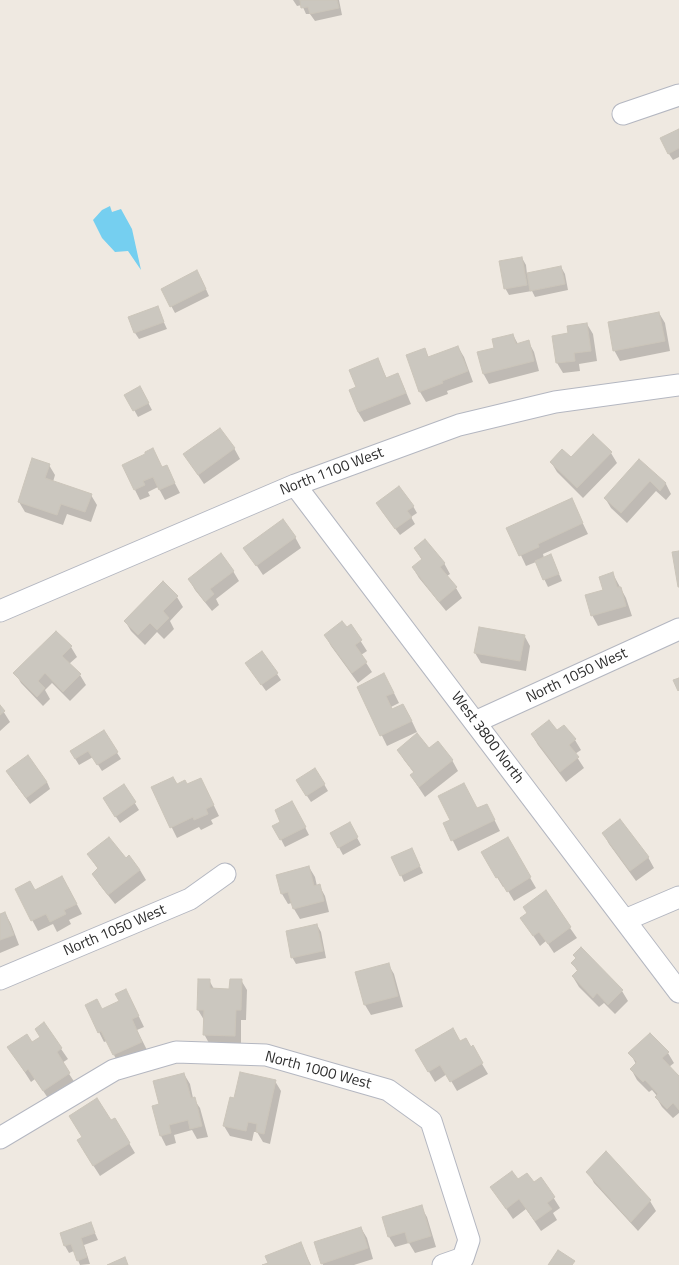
<!DOCTYPE html>
<html>
<head>
<meta charset="utf-8">
<style>
  body { margin:0 }
  canvas { display:block; background:#efe9e1 }
</style>
</head>
<body>
<canvas width="679" height="1265"></canvas>
<script>
const g = document.querySelector('canvas').getContext('2d');
g.lineJoin = 'round';
function fillPath(path, color) { g.fillStyle = color; g.fill(path, 'evenodd'); }
const poly = rows => new Path2D(rows.map(r => 'M' + r).join(''));
function stroke(path, color, width, dash) { g.strokeStyle = color; g.lineWidth = width; g.lineCap = dash ? 'butt' : 'round'; g.setLineDash(dash || []); g.stroke(path); }
function label(font, color, halo, rows, align = 'center') {
  g.font = font + ' "Titillium Web",sans-serif'; g.lineWidth = 4; g.setLineDash([]); g.textBaseline = 'middle'; g.strokeStyle = halo; g.fillStyle = color; for (const [text, x, y, turn = 0] of rows) {
    g.save(); g.translate(x, y); g.rotate((+turn || 0) * Math.PI / 180); g.textAlign = isNaN(turn) ? turn : align; if (halo) g.strokeText(text, 0, 0); g.fillText(text, 0, 0); g.restore();
  }
}
const water = poly([
  [110,206,112,212,121,209,132,229,141,270,128,251,115,252,102,238,93,220,102,210]
]);
const shadow = poly([
  [293,0,339,0,342,15,315,21,310,14,306,14,302,5,297,6],
  [679,130,679,157,673,160,669,154],
  [522,258,526,265,527,274,561,267,565,274,568,290,535,297,532,291,509,295,505,288],
  [201,278,209,296,175,313,162,289],
  [157,307,167,329,139,339,135,333],
  [659,313,665,323,670,351,620,361,614,350],
  [587,324,593,334,597,361,579,364,580,371,563,373,557,363,553,337,569,334],
  [513,335,518,344,528,341,534,352,539,371,489,384,483,373,495,348],
  [458,347,464,357,473,382,447,391,448,394,426,402,420,392,407,356,425,350,429,358],
  [378,360,387,379,397,375,403,385,411,404,364,422,358,412,357,388],
  [140,387,152,410,138,417,126,395],
  [234,448,240,459,204,484,184,454],
  [153,450,162,468,166,466,180,493,165,500,158,487,148,492,150,496,140,500,135,490,147,455],
  [611,453,617,463,583,498,557,472,551,462],
  [639,460,666,484,671,494,666,500,656,491,627,523,611,508,605,498],
  [49,465,55,475,53,482,91,495,97,505,91,522,67,514,63,525,25,512,19,502],
  [571,499,588,534,543,554,544,558,554,562,562,581,548,587,536,562,526,566,508,528],
  [413,506,417,513,411,517,415,524,400,535,381,510],
  [295,537,301,548,263,575,245,548],
  [415,549,444,563,450,574,447,576,456,588,462,598,446,611,419,578,413,568,422,560],
  [233,571,239,581,216,599,219,605,212,611,195,590,189,579],
  [613,574,626,598,632,616,598,626,592,615],
  [177,597,183,607,170,621,174,629,164,639,157,632,145,645,131,631,125,621],
  [351,626,367,651,361,655,372,672,358,683,331,646,325,635,347,629],
  [524,635,530,646,526,671,481,663,475,653],
  [71,647,77,657,69,664,80,675,86,685,70,701,52,683,45,690,50,699,43,706,21,683,15,673],
  [251,670,277,674,281,680,266,691],
  [390,685,399,703,391,707,393,710,409,715,417,732,387,746,358,687],
  [0,706,10,722,0,731],
  [564,726,575,740,581,750,575,754,584,768,566,782,538,745,532,735,557,732],
  [103,731,121,759,102,771,93,757,79,765,71,752],
  [398,750,452,760,458,771,425,797,411,776,414,773,404,760],
  [11,778,47,782,50,789,30,804],
  [201,779,219,816,211,820,213,824,201,830,199,827,177,838,152,788,177,785,187,785],
  [324,784,328,791,311,802,301,787],
  [124,785,139,810,120,823,108,805],
  [296,809,309,835,285,847,274,826,282,822],
  [477,809,492,815,500,831,458,851,444,823],
  [349,823,361,845,343,855,331,833],
  [603,833,648,857,654,868,636,881,609,844],
  [507,838,536,888,514,901,505,886,503,887,482,853],
  [88,854,140,870,146,880,115,904,99,884,93,874,98,869],
  [415,856,423,873,404,882,401,875],
  [309,867,315,877,317,886,319,885,325,896,329,912,300,919,294,909,292,903,288,904,282,894],
  [68,887,82,914,69,920,71,924,57,932,53,924,38,931,16,890,35,891],
  [545,892,577,938,554,953,546,941,540,946,528,928],
  [5,913,11,924,19,945,0,953,0,915],
  [317,925,321,932,326,958,296,964,292,957],
  [581,948,622,991,628,1001,615,1014,604,1003,599,1007,579,987,573,977,578,972,572,963,576,959,574,955],
  [388,964,394,974,403,1007,371,1015,365,1005,356,972],
  [209,980,214,989,230,990,241,980,247,990,246,1020,241,1020,241,1046,210,1045,204,1034,204,1020,198,1010],
  [126,990,144,1027,137,1030,148,1052,119,1065,107,1041,104,1042,99,1032,102,1010,120,1001],
  [44,1024,68,1059,62,1063,75,1083,50,1101,35,1079,31,1082,9,1048,32,1043,41,1037],
  [472,1047,488,1074,457,1091,447,1074,435,1082,416,1050,470,1048],
  [630,1053,668,1053,674,1063,669,1067,679,1077,679,1113,673,1118,662,1107,656,1097,657,1096,652,1090,649,1092,637,1080,631,1069,636,1064],
  [184,1074,190,1084,193,1098,200,1108,208,1137,197,1139,192,1130,174,1135,176,1143,166,1146,161,1136,160,1105],
  [275,1081,281,1091,270,1144,263,1142,257,1132,254,1132,252,1141,230,1136,224,1126,235,1099],
  [110,1121,129,1143,135,1153,100,1176,84,1151],
  [606,1152,650,1201,656,1211,638,1231,594,1183,588,1172],
  [541,1178,560,1208,553,1213,557,1220,541,1231,526,1209,513,1219,491,1187,518,1181,534,1183],
  [421,1207,427,1217,436,1247,415,1253,409,1243,395,1247,389,1237,383,1218],
  [91,1224,98,1240,84,1245,90,1264,80,1265,74,1251,69,1253,65,1246,61,1234],
  [361,1228,367,1238,373,1259,354,1265,323,1265,322,1263],
  [300,1243,311,1265,265,1265]
]);
const building = poly([
  [300,0,337,0,339,8,310,14,308,7,301,8,300,0],
  [679,129,679,148,668,154,660,138,679,129],
  [522,257,527,285,504,289,499,261,522,257],
  [561,266,565,284,530,291,527,273,561,266],
  [197,270,206,289,170,307,161,289,197,270],
  [158,306,164,322,134,333,128,317,158,306],
  [659,312,665,341,613,351,608,322,659,312],
  [587,323,591,351,574,353,575,361,556,363,552,336,568,333,567,326,587,323],
  [513,334,516,344,529,340,534,361,483,374,477,352,494,348,492,339,513,334],
  [458,346,468,371,442,381,443,383,419,392,406,355,425,348,428,357,458,346],
  [378,358,386,378,398,373,406,393,358,412,349,390,356,387,349,370,378,358],
  [140,386,149,403,133,411,124,395,140,386],
  [220,428,235,448,198,475,183,454,220,428],
  [593,434,612,452,577,488,550,462,562,449,571,457,593,434],
  [153,448,162,467,167,465,175,483,159,490,153,477,143,481,145,485,134,490,122,465,145,454,145,452,153,448],
  [32,458,50,464,45,478,92,494,85,512,61,504,57,515,18,502,32,458],
  [639,459,666,483,660,491,650,481,621,513,604,498,639,459],
  [399,486,414,506,407,511,412,517,395,529,376,503,399,486],
  [572,498,583,523,538,544,539,547,519,556,506,528,572,498],
  [283,519,296,537,256,566,243,548,283,519],
  [425,539,445,563,440,567,457,587,439,602,412,567,422,559,414,548,425,539],
  [679,551,679,587,678,587,672,552,679,551],
  [221,553,234,571,210,589,214,594,205,602,188,579,221,553],
  [551,554,559,574,543,580,535,561,551,554],
  [613,572,617,587,621,587,626,606,591,616,585,595,603,590,599,577,613,572],
  [163,581,178,596,163,611,169,618,157,630,150,623,138,635,124,621,163,581],
  [342,621,347,627,351,624,362,640,355,645,367,662,352,673,324,635,342,621],
  [479,627,525,635,520,661,474,653,479,627],
  [56,631,72,646,62,656,81,674,63,692,45,673,38,681,45,688,37,697,13,673,56,631],
  [262,651,278,673,261,685,245,663,262,651],
  [384,673,394,693,386,696,392,709,403,704,412,721,380,736,357,687,384,673],
  [679,678,679,690,678,691,673,680,679,678],
  [0,705,5,711,0,715,0,705],
  [549,720,557,730,564,725,576,739,569,745,579,757,560,772,531,734,549,720],
  [104,730,118,752,97,765,88,751,75,759,70,751,104,730],
  [417,733,429,748,438,741,453,760,419,787,410,775,414,772,397,750,417,733],
  [28,755,47,782,26,798,6,771,28,755],
  [315,768,325,784,306,796,296,780,315,768],
  [173,777,177,784,185,780,187,784,201,778,214,805,206,809,208,814,194,820,193,817,170,828,151,787,173,777],
  [464,783,477,808,487,804,495,820,451,841,443,823,450,820,438,796,464,783],
  [124,784,136,802,115,817,103,798,124,784],
  [292,801,306,827,280,840,272,826,280,822,275,810,292,801],
  [620,819,649,857,630,871,602,833,620,819],
  [350,822,358,837,338,848,330,833,350,822],
  [109,837,126,858,129,855,140,870,108,895,92,874,98,868,87,854,109,837],
  [508,837,531,877,507,892,498,877,496,878,481,852,508,837],
  [412,848,420,866,400,876,391,857,412,848],
  [309,866,314,886,320,884,324,901,293,909,288,892,281,894,276,875,309,866],
  [62,876,77,904,64,910,66,914,50,922,46,914,31,921,15,889,30,881,35,890,62,876],
  [546,890,571,927,548,944,539,932,533,936,520,918,527,913,523,907,546,890],
  [5,912,14,935,0,940,0,914,5,912],
  [317,924,323,951,291,958,286,931,317,924],
  [581,947,623,990,608,1005,597,993,593,998,572,976,578,970,571,963,576,958,573,955,581,947],
  [389,963,398,996,364,1005,355,972,389,963],
  [198,979,210,979,210,988,229,989,230,979,242,979,241,1010,236,1010,235,1036,203,1035,204,1010,197,1010,198,979],
  [126,989,139,1016,132,1019,142,1042,113,1055,101,1031,98,1033,85,1005,97,999,102,1009,119,1001,115,994,126,989],
  [44,1022,62,1048,57,1052,70,1073,43,1091,28,1069,25,1072,7,1047,27,1034,32,1042,40,1037,35,1029,44,1022],
  [453,1028,460,1041,466,1038,471,1047,473,1045,483,1063,450,1082,440,1065,428,1072,415,1050,453,1028],
  [650,1033,669,1052,662,1058,679,1076,679,1110,673,1103,667,1109,655,1097,658,1094,645,1080,643,1082,630,1069,637,1062,628,1053,650,1033],
  [240,1072,276,1080,264,1134,256,1132,257,1124,248,1122,246,1131,223,1126,230,1097,234,1098,240,1072],
  [184,1073,191,1098,195,1097,202,1126,190,1129,188,1120,169,1125,171,1133,160,1136,152,1106,159,1104,153,1081,184,1073],
  [97,1098,111,1120,115,1118,130,1143,93,1166,77,1140,82,1137,69,1116,97,1098],
  [606,1151,651,1200,631,1222,586,1172,606,1151],
  [512,1171,518,1179,527,1173,534,1182,541,1177,555,1197,547,1203,552,1209,535,1221,519,1199,506,1209,490,1187,512,1171],
  [422,1205,431,1236,408,1243,405,1232,388,1237,382,1217,422,1205],
  [91,1222,95,1233,81,1238,87,1257,77,1261,71,1244,64,1246,60,1233,91,1222],
  [361,1227,368,1248,321,1264,314,1242,361,1227],
  [301,1242,310,1265,262,1265,268,1263,265,1256,301,1242],
  [558,1250,575,1261,572,1265,548,1265,558,1250],
  [125,1257,128,1265,107,1265,125,1257]
]);
const minor = poly([
  [623,114,679,95],
  [295,485,679,992],
  [0,611,295,485,459,425,555,402,679,385],
  [475,722,679,629],
  [625,920,679,897],
  [0,979,190,899,225,874],
  [0,1138,114,1070,176,1052,266,1055,388,1090,431,1121,469,1240,463,1258,443,1265]
]);
const streetNames = [
  ["North 1100 West",332,472,-21],
  ["North 1050 West",577,676,-25],
  ["West 3800 North",487,738,53],
  ["North 1050 West",115,931,-23],
  ["North 1000 West",318,1071,15]
];
fillPath(water, '#75cff0');
fillPath(shadow, '#0003');
fillPath(building, '#cbc7bf');
stroke(building, '#cbc5ba', 1);
stroke(minor, '#b4b7c1', 23);
stroke(minor, '#fff', 21);
label('15px', '#2e2e2e', '#fff', streetNames);
</script>
</body>
</html>
